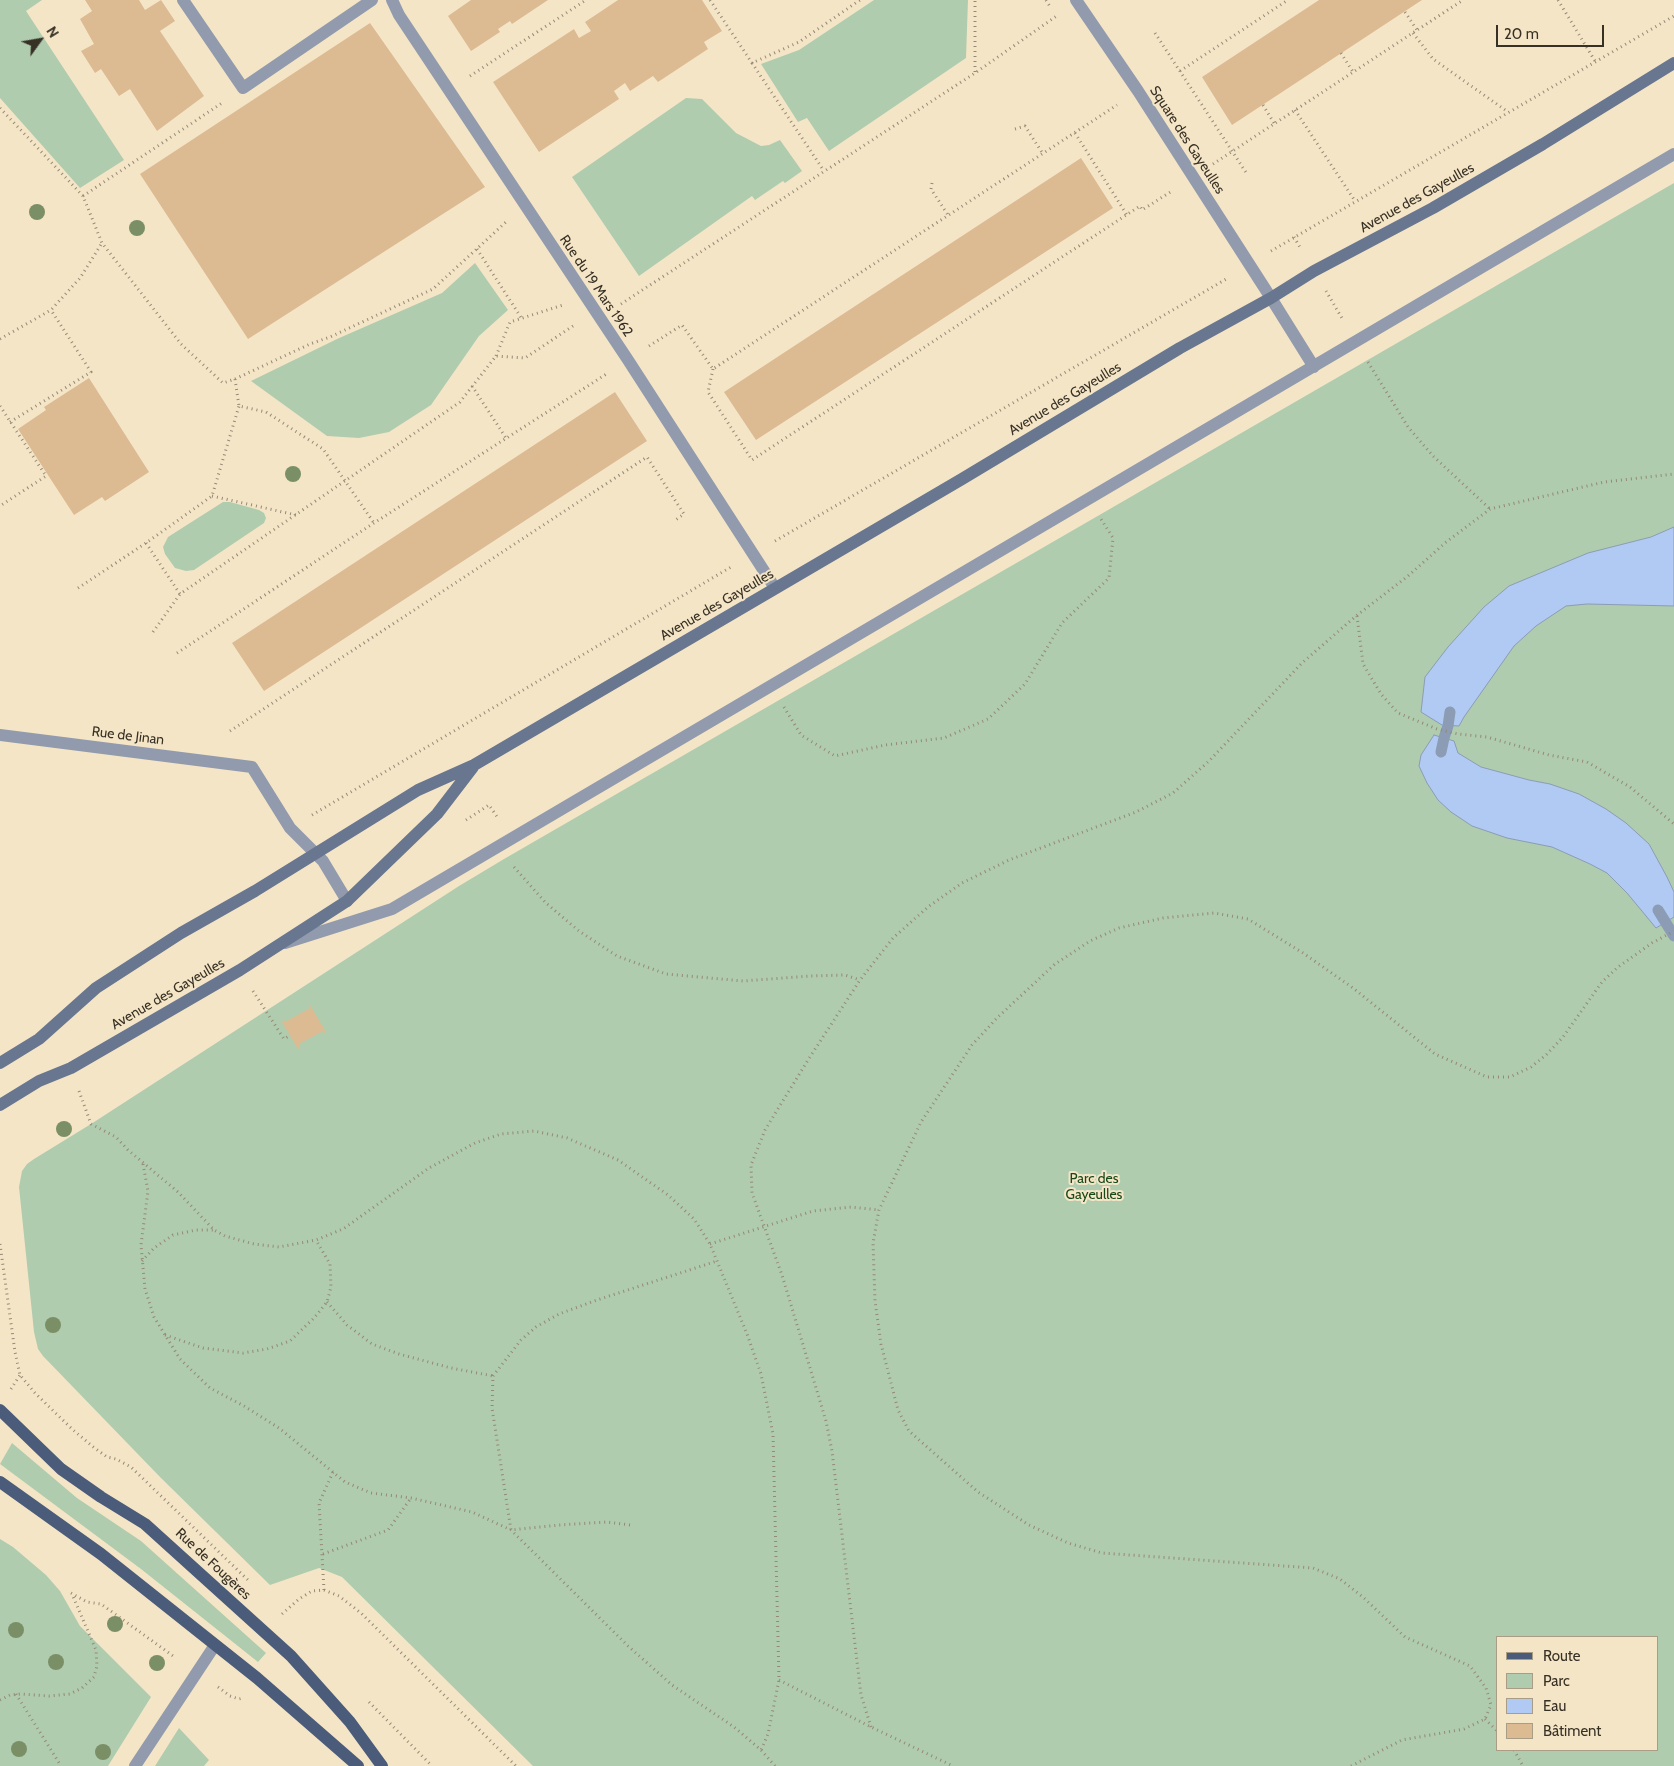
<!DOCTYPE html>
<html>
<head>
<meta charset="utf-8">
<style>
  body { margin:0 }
  #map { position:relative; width:1674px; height:1766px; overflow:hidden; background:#f5e5c7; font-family:Cabin,sans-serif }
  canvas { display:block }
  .legend { position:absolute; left:1496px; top:1636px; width:162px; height:115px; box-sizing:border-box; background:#f5e5c7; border:1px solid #a99d86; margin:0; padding:6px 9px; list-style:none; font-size:15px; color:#373125 }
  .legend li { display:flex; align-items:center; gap:10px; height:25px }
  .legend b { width:25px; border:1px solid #a99d86 }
  .north { position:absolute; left:15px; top:15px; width:50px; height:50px; -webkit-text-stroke:4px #f5e5c7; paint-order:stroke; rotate:58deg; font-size:14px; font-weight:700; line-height:20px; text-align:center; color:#373125 }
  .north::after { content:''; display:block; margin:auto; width:18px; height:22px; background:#373125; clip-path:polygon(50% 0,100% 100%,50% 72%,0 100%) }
  .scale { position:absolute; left:1496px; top:25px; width:108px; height:22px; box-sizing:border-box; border:2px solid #373125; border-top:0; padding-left:6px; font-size:15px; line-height:18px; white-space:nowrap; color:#373125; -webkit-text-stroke:4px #f5e5c7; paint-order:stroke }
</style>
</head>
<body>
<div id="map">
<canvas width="1674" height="1766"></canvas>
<ul class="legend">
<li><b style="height:6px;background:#4b5c7b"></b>Route</li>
<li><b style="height:14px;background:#b0ccae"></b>Parc</li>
<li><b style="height:14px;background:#b0caf3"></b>Eau</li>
<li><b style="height:14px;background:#dcbb93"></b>Bâtiment</li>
</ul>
<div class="north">N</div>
<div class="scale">20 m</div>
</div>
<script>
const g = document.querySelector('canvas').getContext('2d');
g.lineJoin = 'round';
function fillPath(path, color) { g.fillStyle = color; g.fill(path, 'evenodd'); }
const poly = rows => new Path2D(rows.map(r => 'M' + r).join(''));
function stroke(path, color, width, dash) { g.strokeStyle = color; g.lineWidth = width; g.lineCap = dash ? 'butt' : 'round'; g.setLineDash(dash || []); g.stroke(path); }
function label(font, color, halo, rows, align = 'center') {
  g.font = font + ' Cabin,sans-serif'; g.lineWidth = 4; g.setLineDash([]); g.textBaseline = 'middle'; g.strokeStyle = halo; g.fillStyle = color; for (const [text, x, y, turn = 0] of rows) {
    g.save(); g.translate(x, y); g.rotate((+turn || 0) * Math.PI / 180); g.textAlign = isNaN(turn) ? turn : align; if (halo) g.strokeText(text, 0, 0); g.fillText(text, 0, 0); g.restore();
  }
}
const green = poly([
  [0,0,42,0,26,11,124,160,80,188,0,98],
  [874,0,968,0,966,58,829,151,807,118,798,122,761,64,799,50],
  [686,98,702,99,736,133,761,146,769,145,780,140,802,171,785,183,783,181,755,200,752,196,639,276,572,177],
  [1674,183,1674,1766,533,1766,342,1577,319,1568,270,1585,161,1478,43,1356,38,1349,34,1332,19,1187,22,1171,27,1164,34,1159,91,1124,459,886,504,859],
  [1498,1637,1658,1637,1658,1750,1498,1750],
  [475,263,508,310,479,336,431,405,389,432,359,438,327,436,251,381,337,339,442,293],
  [223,502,230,502,259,510,264,513,266,518,264,523,194,570,186,571,175,568,165,554,163,547,168,537],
  [12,1443,77,1498,141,1541,266,1653,258,1662,141,1569,0,1464],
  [0,1539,13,1547,46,1575,60,1591,80,1626,151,1697,108,1766,0,1766],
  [179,1728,209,1760,204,1766,155,1766]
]);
const water = poly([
  [1674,527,1674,606,1587,604,1566,606,1536,626,1514,646,1464,717,1459,726,1442,725,1421,712,1425,677,1448,647,1484,607,1509,586,1588,553,1651,537,1674,527],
  [1434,735,1454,741,1458,753,1481,767,1529,780,1550,784,1579,794,1606,809,1626,823,1649,844,1667,877,1674,892,1674,917,1656,928,1627,893,1607,873,1590,864,1552,847,1507,838,1472,826,1451,812,1438,800,1427,783,1419,766,1421,755,1434,735]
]);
const stream = poly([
  [1441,752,1444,738,1448,726,1450,712],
  [1658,910,1674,936]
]);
const building = poly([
  [85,0,139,0,145,10,161,0,175,21,160,31,204,96,157,131,130,89,119,96,101,69,95,73,81,51,94,44,80,19,92,11],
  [471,0,548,0,512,24,510,21,498,29,500,32,471,51,448,16],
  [618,0,702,0,722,31,704,42,708,49,658,82,653,76,630,91,625,83,614,91,619,99,539,152,493,82,574,29,579,38,591,31,585,22],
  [1319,0,1422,0,1232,125,1202,77],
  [370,23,485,187,248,339,140,174],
  [1081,158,1113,208,756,440,724,392],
  [89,378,149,472,105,501,102,497,74,515,18,429,46,410,44,407],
  [615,392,647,441,264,691,232,643],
  [309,1005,310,1005,326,1032,324,1033,323,1031,299,1044,300,1047,298,1049,282,1022,284,1019,285,1022,310,1008]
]);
const path = poly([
  [710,0,752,63,799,42,860,0],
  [1046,0,1051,8],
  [1558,0,1595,61],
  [1405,12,1417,30],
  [1155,33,1247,174],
  [1413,33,1433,59,1508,112],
  [1341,53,1353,72],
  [752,63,824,171],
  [1180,71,1288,0],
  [975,72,975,0],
  [470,76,586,0],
  [1263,105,1274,123],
  [0,108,83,196,102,243,181,344,223,383,235,379,239,406,266,412,323,449,374,523],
  [1295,110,1355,201],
  [1015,129,1025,126,1043,154],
  [1075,133,1127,215],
  [1213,164,1463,0],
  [932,183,931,189,948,215],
  [83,196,222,103],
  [1294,237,1301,249],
  [477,249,522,319],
  [1271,251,1674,16],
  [1326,291,1343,320],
  [621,304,975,73,1058,15],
  [0,339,51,310,80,278,102,243],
  [649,346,682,325,713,369,1117,105],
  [496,356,510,322,563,305],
  [1368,362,1408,427,1433,456,1490,509],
  [713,369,708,392,752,460,1140,206,1142,210,1172,191],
  [235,379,310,344,330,337,433,289,506,222],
  [472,386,506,438],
  [0,406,46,476,0,506],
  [10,422,91,372,51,310],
  [212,496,296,515],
  [775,541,1228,278],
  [146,543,180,594,460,402,496,356,525,358,576,324],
  [78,588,146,543,212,496,239,406],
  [1357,616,1363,664,1381,694,1398,713,1437,729,1458,734,1487,737,1549,755,1587,762,1630,787,1674,824],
  [153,632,180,594],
  [177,653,374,523,608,373],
  [784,707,801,735,835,756,885,745,944,738,988,719,1025,684,1062,623,1109,578,1113,538,1101,519],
  [230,731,647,457,684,514,674,521],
  [312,815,731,567],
  [466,820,489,805,498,818],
  [514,867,546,903,579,931,617,956,666,974,743,981,810,976,845,975,860,980],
  [253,991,284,1039,289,1036],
  [79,1091,91,1124,116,1137,128,1150,178,1192,214,1230,225,1236,254,1244,279,1247,316,1240,343,1229,429,1168,475,1143,501,1134,534,1131,567,1138,618,1160,668,1195,694,1219,710,1244,747,1334,761,1374,773,1434,779,1680,768,1734,761,1750],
  [143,1164,148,1191,141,1245,145,1289,154,1317,180,1359,210,1388,244,1406,279,1428,345,1482,371,1493,411,1498,472,1512,511,1530,628,1646,672,1685,734,1727,761,1750,775,1766],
  [0,1244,15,1352,20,1375,35,1393,72,1429,92,1446,107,1457,116,1459,131,1467,250,1582],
  [710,1244,813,1211,851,1207,879,1210],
  [142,1261,154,1248,173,1235,196,1230,214,1230],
  [327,1302,347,1325,372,1344,399,1354,451,1368,493,1376],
  [165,1335,203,1348,243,1353,267,1349,290,1341,314,1318,327,1302,331,1287,330,1264,316,1240],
  [11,1389,20,1375],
  [630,1525,607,1522,559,1525,511,1530,492,1408,493,1376,521,1340,536,1327,559,1314,597,1300,717,1261],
  [323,1554,388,1530,411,1498],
  [324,1590,319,1503,333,1472],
  [71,1593,87,1602,101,1604,176,1658],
  [282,1614,299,1599,312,1591,324,1590,339,1596,361,1613,516,1766],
  [779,1680,871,1727,953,1766],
  [218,1687,230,1696,239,1699,243,1698],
  [16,1694,61,1766],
  [0,1700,10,1695,21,1694,49,1696,70,1694,82,1688,94,1677,97,1666,96,1650,72,1594],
  [369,1702,432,1766],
  [1485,1719,1498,1732],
  [871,1727,861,1695,832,1451,826,1421,782,1275,752,1193,751,1165,765,1130,808,1060,860,980,893,938,928,907,962,883,1009,860,1136,812,1173,793,1209,761,1302,663,1356,616,1408,576,1445,543,1490,509,1604,482,1674,474],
  [1514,1750,1523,1766],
  [1351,1766,1402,1740,1464,1729,1485,1719,1491,1705,1486,1688,1470,1666,1405,1637,1364,1598,1340,1579,1313,1568,1102,1553,1068,1543,1029,1525,978,1492,909,1431,898,1410,881,1344,875,1301,873,1243,879,1210,921,1122,972,1045,998,1017,1055,964,1090,941,1119,928,1163,918,1214,913,1248,919,1303,953,1353,988,1435,1054,1487,1077,1510,1077,1531,1067,1546,1055,1563,1037,1602,982,1618,967,1652,943,1674,931]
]);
const lane = poly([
  [1271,298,1314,367],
  [285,943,392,909,1674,154],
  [135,1766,215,1645]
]);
const street = poly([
  [183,0,243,88,372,0],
  [392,0,399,15,628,360,775,588],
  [1076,0,1138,91,1271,298],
  [0,735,252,767,290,828,323,861,347,901]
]);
const secondary = poly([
  [0,1063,39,1039,96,988,181,933,255,891,418,790,474,765,962,479,1180,348,1271,298,1314,271,1433,208,1543,144,1674,63],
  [0,1105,39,1081,71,1068,240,970,347,901,437,814,473,767]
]);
const primary = poly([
  [0,1410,61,1469,101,1497,145,1524,291,1656,350,1722,382,1766],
  [0,1482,101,1554,257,1678,358,1766]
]);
const trees = [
  [37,212],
  [137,228],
  [293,474],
  [64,1129],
  [53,1325],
  [115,1624],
  [16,1630],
  [56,1662],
  [157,1663],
  [19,1749],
  [103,1752]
];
const streetNames = [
  ["Square des Gayeulles",1187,140,57],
  ["Avenue des Gayeulles",1417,198,-29],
  ["Rue du 19 Mars 1962",596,286,56],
  ["Avenue des Gayeulles",1065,399,-31],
  ["Avenue des Gayeulles",717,605,-30],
  ["Rue de Jinan",128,736,7],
  ["Avenue des Gayeulles",168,994,-30],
  ["Rue de Fougères",213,1564,43]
];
const parkNames = [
  ["Parc des",1094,1179],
  ["Gayeulles",1094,1195]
];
fillPath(green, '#b0ccae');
fillPath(water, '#b0caf3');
stroke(water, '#8c9cb5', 1);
stroke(stream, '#8c9cb5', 11);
fillPath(building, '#dcbb93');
stroke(path, '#948975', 3, [1, 4]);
stroke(lane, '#919bad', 12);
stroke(street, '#919bad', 12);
stroke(secondary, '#687690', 12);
stroke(primary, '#4b5c7b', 12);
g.fillStyle = '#7b8f67';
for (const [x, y] of trees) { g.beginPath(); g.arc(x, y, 8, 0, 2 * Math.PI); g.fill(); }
label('14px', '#373125', '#f5e5c7', streetNames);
label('14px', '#174918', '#f5e5c7', parkNames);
</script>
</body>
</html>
